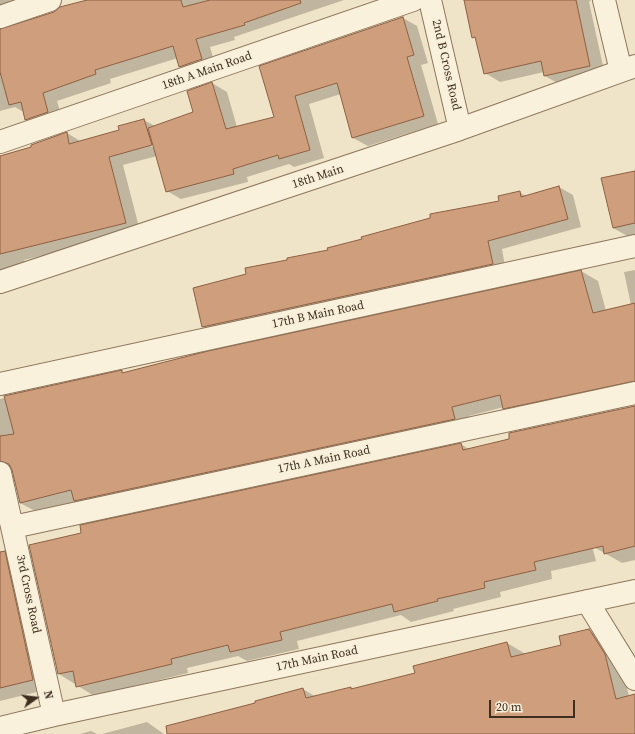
<!DOCTYPE html>
<html>
<head>
<meta charset="utf-8">
<style>
  body { margin:0 }
  #map { position:relative; width:635px; height:734px; overflow:hidden; background:#f0e4c8; font-family:"Source Serif 4",serif }
  canvas { display:block }
  .north { position:absolute; left:16px; top:678px; width:40px; height:40px; -webkit-text-stroke:3px #f7eed8; paint-order:stroke; rotate:76deg; font-size:11px; font-weight:700; line-height:16px; text-align:center; color:#3d2e20 }
  .north::after { content:''; display:block; margin:auto; width:14px; height:18px; background:#3d2e20; clip-path:polygon(50% 0,100% 100%,50% 72%,0 100%) }
  .scale { position:absolute; left:489px; top:700px; width:86px; height:18px; box-sizing:border-box; border:2px solid #3d2e20; border-top:0; padding-left:5px; font-size:12px; line-height:14px; white-space:nowrap; color:#3d2e20; -webkit-text-stroke:3px #f7eed8; paint-order:stroke }
</style>
</head>
<body>
<div id="map">
<canvas width="635" height="734"></canvas>
<div class="north">N</div>
<div class="scale">20 m</div>
</div>
<script>
const g = document.querySelector('canvas').getContext('2d');
g.lineJoin = 'round';
function fillPath(path, color) { g.fillStyle = color; g.fill(path, 'evenodd'); }
const poly = rows => new Path2D(rows.map(r => 'M' + r).join(''));
function stroke(path, color, width, dash) { g.strokeStyle = color; g.lineWidth = width; g.lineCap = dash ? 'butt' : 'round'; g.setLineDash(dash || []); g.stroke(path); }
function label(font, color, halo, rows, align = 'center') {
  g.font = font + ' "Source Serif 4",serif'; g.lineWidth = 3; g.setLineDash([]); g.textBaseline = 'middle'; g.strokeStyle = halo; g.fillStyle = color; for (const [text, x, y, turn = 0] of rows) {
    g.save(); g.translate(x, y); g.rotate((+turn || 0) * Math.PI / 180); g.textAlign = isNaN(turn) ? turn : align; if (halo) g.strokeText(text, 0, 0); g.fillText(text, 0, 0); g.restore();
  }
}
const shadow = poly([
  [0,0,44,0,3,23,3,30,86,0,344,0,234,37,235,40,210,47,216,68,195,75,180,66,178,58,110,79,111,83,57,101,63,121,41,128,26,119,25,113,15,107,0,111],
  [465,0,591,0,589,2,605,75,561,85,545,76,544,72,500,82,485,73,477,39,473,37],
  [403,18,417,26,428,63,421,65,438,124,368,146,353,138,341,94,309,104,324,158,294,167,289,164,247,177,248,182,181,199,167,191,157,156,123,165,140,231,24,260,27,268,0,275,0,157,32,148,67,133,80,141,120,130,144,120,155,126,194,113,212,83,227,92,237,127,275,117,260,67],
  [148,142,154,146,154,148,147,144],
  [635,171,635,235,629,237,613,228],
  [559,187,573,195,581,227,502,249,506,272,217,335,203,327,247,275,289,261,500,202,519,192,526,196],
  [635,270,635,393,521,418,504,407,469,416,472,428,37,512,20,503,13,471,9,473,0,522,0,399,121,371,125,373,581,271,598,281,606,311,631,305,624,272],
  [635,407,635,560,622,563,592,546,596,561,551,571,552,579,500,592,501,597,453,609,454,611,411,622,401,615,297,641,299,649,247,661,238,656,187,668,188,673,94,696,59,674,461,444,470,450],
  [4,552,20,561,49,689,0,701,0,553],
  [589,630,606,640,621,664,629,696,635,695,635,734,212,734,207,717,303,689,316,697,351,688,354,690,416,673,507,643,524,653,524,655,562,645],
  [147,722,164,734,102,734],
  [91,731,97,734,80,734]
]);
const building = poly([
  [87,0,181,0,183,7,210,0,300,0,301,3,244,23,245,25,196,39,202,59,179,67,173,46,95,70,96,74,43,93,48,112,25,120,21,102,9,105,0,72,0,29,54,12,60,7,87,0],
  [464,0,576,0,590,66,544,76,541,61,484,74,475,37,472,38,464,0],
  [403,17,414,55,407,57,424,116,352,138,337,83,295,96,310,150,279,159,278,155,233,169,234,174,166,192,148,128,193,112,187,91,212,82,226,129,274,117,259,66,403,17],
  [144,119,152,145,109,157,126,223,0,254,0,156,31,147,31,145,67,132,69,144,119,130,118,126,144,119],
  [635,171,635,223,613,228,601,178,635,171],
  [559,186,568,219,488,241,493,264,202,327,193,288,246,274,245,268,287,260,287,258,328,250,327,248,362,239,361,237,430,218,430,214,499,201,498,196,520,191,521,197,559,186],
  [581,270,593,313,635,303,635,381,503,409,500,395,452,407,455,419,74,501,71,490,20,503,12,470,9,464,0,461,0,436,14,434,4,396,122,370,122,373,208,351,581,270],
  [635,406,635,546,604,554,603,546,534,562,536,570,484,582,485,588,437,599,438,601,394,612,392,604,280,632,282,640,230,652,228,645,171,659,172,664,76,687,73,671,58,674,29,545,81,533,80,525,461,443,463,450,509,439,509,433,635,406],
  [5,551,33,680,0,688,0,552,5,551],
  [589,629,605,654,616,699,635,694,635,734,167,734,166,726,255,703,255,701,303,688,306,698,351,687,351,689,415,673,413,666,507,642,511,657,561,645,559,636,589,629]
]);
const minor = poly([
  [430,0,460,129],
  [604,0,621,71],
  [0,17,50,0],
  [0,142,413,0],
  [0,282,460,129,635,66],
  [0,384,635,246],
  [0,473,54,715],
  [13,527,635,393],
  [587,601,635,679],
  [0,728,54,715,635,591]
]);
const streetNames = [
  ["2nd B Cross Road",446,65,77],
  ["18th A Main Road",207,71,-19],
  ["18th Main",318,177,-18],
  ["17th B Main Road",318,315,-12],
  ["17th A Main Road",324,460,-12],
  ["3rd Cross Road",28,594,78],
  ["17th Main Road",317,659,-12]
];
fillPath(shadow, '#0003');
fillPath(building, '#cf9f7d');
stroke(building, '#8d5f41', 1);
stroke(minor, '#8d765c', 24);
stroke(minor, '#faf1dc', 22);
label('12px', '#3d2e20', '#f7eed8', streetNames);
</script>
</body>
</html>
